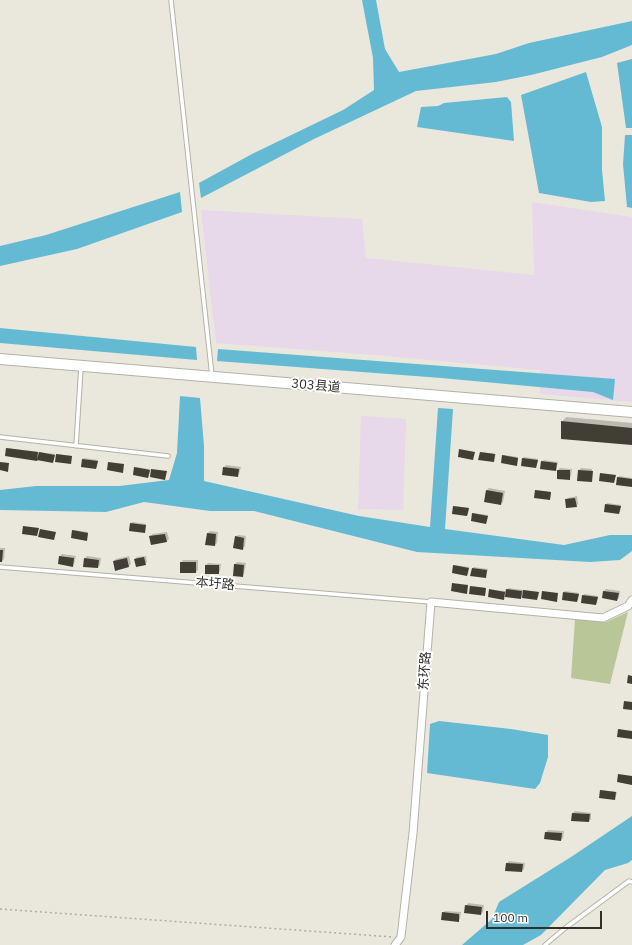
<!DOCTYPE html>
<html>
<head>
<meta charset="utf-8">
<style>
  body { margin:0 }
  #map { position:relative; width:632px; height:945px; overflow:hidden; background:#eae8dc; font-family:"IBM Plex Sans",sans-serif }
  canvas { display:block }
  .scale { position:absolute; left:486px; top:911px; width:116px; height:18px; box-sizing:border-box; border:2px solid #302f2b; border-top:0; padding-left:5px; font-size:12px; line-height:14px; white-space:nowrap; color:#302f2b; -webkit-text-stroke:3px #fff; paint-order:stroke }
</style>
</head>
<body>
<div id="map">
<canvas width="632" height="945"></canvas>
<div class="scale">100 m</div>
</div>
<script>
const g = document.querySelector('canvas').getContext('2d');
g.lineJoin = 'round';
function fillPath(path, color) { g.fillStyle = color; g.fill(path, 'evenodd'); }
const poly = rows => new Path2D(rows.map(r => 'M' + r).join(''));
function stroke(path, color, width, dash) { g.strokeStyle = color; g.lineWidth = width; g.lineCap = dash ? 'butt' : 'round'; g.setLineDash(dash || []); g.stroke(path); }
function label(font, color, halo, rows, align = 'center') {
  g.font = font + ' "IBM Plex Sans","Noto Sans SC",sans-serif'; g.lineWidth = 4; g.setLineDash([]); g.textBaseline = 'middle'; g.strokeStyle = halo; g.fillStyle = color; for (const [text, x, y, turn = 0] of rows) {
    g.save(); g.translate(x, y); g.rotate((+turn || 0) * Math.PI / 180); g.textAlign = isNaN(turn) ? turn : align; if (halo) g.strokeText(text, 0, 0); g.fillText(text, 0, 0); g.restore();
  }
}
const industrial = poly([
  [532,202,632,217,632,402,540,394,540,370,375,355,216,343,201,210,362,219,366,258,534,275],
  [361,416,406,419,403,510,358,509]
]);
const green = poly([
  [628,612,610,684,571,678,575,619,606,622]
]);
const water = poly([
  [362,0,376,0,385,49,399,72,496,54,529,43,632,21,632,45,602,57,531,75,496,82,416,91,314,139,201,198,199,183,252,154,343,110,374,90,373,58],
  [632,59,632,128,626,128,617,63],
  [586,72,602,127,602,170,605,201,591,202,539,193,521,95],
  [507,97,511,102,514,141,417,127,421,107,438,106,444,103],
  [625,135,632,135,632,208,627,207,623,164],
  [180,192,182,212,77,249,0,266,0,246,46,235],
  [0,328,196,347,197,360,0,343],
  [218,349,615,379,613,400,593,392,441,378,217,361],
  [180,396,200,398,204,446,204,481,359,516,430,527,438,408,453,409,445,529,564,545,610,535,632,535,632,551,620,560,590,562,417,552,254,511,210,511,144,502,106,512,0,510,0,490,36,486,119,486,169,480,177,453],
  [439,721,511,729,548,735,548,757,540,783,535,789,427,773,430,724],
  [632,816,632,860,628,863,605,870,541,935,523,945,462,945,492,919,499,902,571,857]
]);
const shadow = poly([
  [566,417,632,423,632,444,562,422],
  [7,448,55,454,53,461,38,458,36,460],
  [481,452,496,454,494,461],
  [57,454,72,456,71,462],
  [504,455,518,457,517,464,503,456],
  [524,457,538,459,537,466,536,467,523,458],
  [83,458,98,460,97,467,96,468,83,459],
  [543,460,558,462,556,469,541,468],
  [226,465,241,467,239,474,237,476,224,467],
  [136,467,150,469,149,476,148,477,135,468],
  [560,468,572,469,571,476,569,479,558,470],
  [581,468,592,469,591,481,579,470],
  [619,476,632,478,632,485,617,484],
  [489,488,505,491,503,502,501,504,487,490],
  [536,490,551,492,550,499],
  [577,496,578,504,576,506,566,500,568,498],
  [607,503,621,505,620,512,605,511],
  [454,506,469,508,468,514,467,515],
  [474,513,488,515,487,522,486,523,473,514],
  [132,522,146,524,145,531,130,530],
  [74,530,88,532,87,539,73,531],
  [210,531,218,532,217,543,215,545,208,533],
  [167,532,169,539,167,541,150,536,153,534],
  [238,535,246,536,245,546,243,549,236,537],
  [0,548,5,548,4,559,2,561,0,561],
  [62,554,76,556,74,564,72,566,60,556],
  [87,556,101,558,100,565,98,567,85,558],
  [129,556,131,564,129,566,114,561,116,559],
  [146,556,147,562,145,564,135,559,137,557],
  [183,560,198,560,198,570,196,572,181,563],
  [237,562,246,563,244,574,242,576,234,575,235,564],
  [208,563,221,564,220,571,218,573,206,565],
  [455,565,469,567,468,574,467,575,454,566],
  [473,567,488,569,486,576,486,577,473,568],
  [471,586,486,588,485,595],
  [508,588,539,592,538,598,522,597,520,598,505,596,504,598,490,590,507,591],
  [606,589,620,591,619,598,617,600,603,598,604,591],
  [565,591,579,593,578,600,577,601,564,592],
  [584,594,598,596,597,603,582,602],
  [601,790,617,792,615,799,614,799],
  [575,811,591,813,591,819,589,821,573,813],
  [548,830,564,831,563,838,561,840,545,838,546,832],
  [509,861,525,863,524,869,522,871,507,863],
  [468,903,484,905,483,912,481,914,466,906],
  [445,911,461,912,460,919,458,921,443,913]
]);
const building = poly([
  [561,421,632,428,632,445,561,439],
  [6,448,38,452,37,461,5,456],
  [459,449,475,452,473,460,458,457],
  [39,452,55,455,53,463,37,460],
  [480,452,495,454,494,462,478,460],
  [56,454,72,456,71,464,55,462],
  [502,455,518,458,517,466,501,463],
  [522,458,538,460,536,468,521,466],
  [82,459,98,461,96,469,81,467],
  [541,461,557,463,556,471,540,469],
  [0,462,9,463,8,472,0,470],
  [108,462,124,464,123,473,107,470],
  [134,467,150,470,148,478,133,475],
  [223,467,239,469,238,477,222,475],
  [151,469,167,471,165,480,150,477],
  [557,470,570,470,570,480,557,479],
  [578,470,593,471,592,482,577,481],
  [600,473,616,475,614,483,599,481],
  [617,477,632,479,632,487,616,485],
  [486,490,503,493,501,505,484,502],
  [535,490,551,492,550,500,534,498],
  [575,498,577,507,566,508,565,499],
  [605,504,621,506,619,514,604,512],
  [453,506,469,508,467,516,452,514],
  [472,513,488,516,486,524,471,521],
  [130,523,146,525,145,533,129,531],
  [23,526,39,528,37,536,22,534],
  [40,529,56,532,54,540,38,537],
  [72,530,88,533,87,541,71,538],
  [207,533,216,534,215,546,205,545],
  [165,534,167,542,151,545,149,536],
  [235,536,244,538,243,550,233,548],
  [0,550,3,550,2,562,0,562],
  [59,556,74,558,73,567,58,564],
  [144,557,146,565,136,567,134,559],
  [84,558,99,560,98,568,83,567],
  [127,558,129,567,115,571,113,561],
  [180,562,196,562,196,573,180,573],
  [234,564,244,565,243,577,233,576],
  [205,565,219,565,219,574,205,574],
  [453,565,469,568,467,576,452,573],
  [472,568,487,570,486,578,470,576],
  [452,583,468,585,467,594,451,591],
  [470,586,486,588,485,596,469,594],
  [489,589,505,592,504,600,488,597],
  [506,589,522,591,521,599,505,597],
  [523,590,539,592,537,600,522,598],
  [542,591,558,593,557,602,541,599],
  [603,591,619,593,617,601,602,598],
  [563,592,579,594,577,602,562,600],
  [582,595,598,597,596,605,581,603],
  [628,675,632,676,632,684,627,683],
  [624,701,632,702,632,710,623,709],
  [618,729,632,731,632,739,617,737],
  [618,774,632,776,632,785,617,782],
  [600,790,616,792,615,800,599,798],
  [572,813,590,814,589,822,571,821],
  [545,832,562,833,561,841,544,839],
  [506,863,523,864,522,872,505,871],
  [465,905,482,907,481,915,464,913],
  [442,912,459,914,459,922,441,920]
]);
const path = poly([
  [0,909,393,937]
]);
const service = poly([
  [171,0,212,376],
  [0,437,168,456],
  [76,446,81,367],
  [0,567,431,602],
  [545,945,564,929,629,881,632,882]
]);
const minor = poly([
  [395,945,401,937,413,833,431,602,603,618,628,606,632,600]
]);
const secondary = poly([
  [0,359,632,412]
]);
const streetNames = [
  ["303县道",316,386,5],
  ["本圩路",215,584,5],
  ["东环路",425,671,-86]
];
fillPath(industrial, '#e7d8ea');
fillPath(green, '#b9c798');
fillPath(water, '#64bad2');
fillPath(shadow, '#0003');
fillPath(building, '#423d35');
stroke(service, '#b4b2a7', 5.5);
stroke(minor, '#b4b2a7', 9);
stroke(secondary, '#b4b2a7', 12);
stroke(path, '#afada4', 1.5, [2, 3]);
stroke(service, '#fff', 3.5);
stroke(minor, '#fff', 7);
stroke(secondary, '#fff', 10);
label('13px', '#302f2b', '#fff', streetNames);
</script>
</body>
</html>
